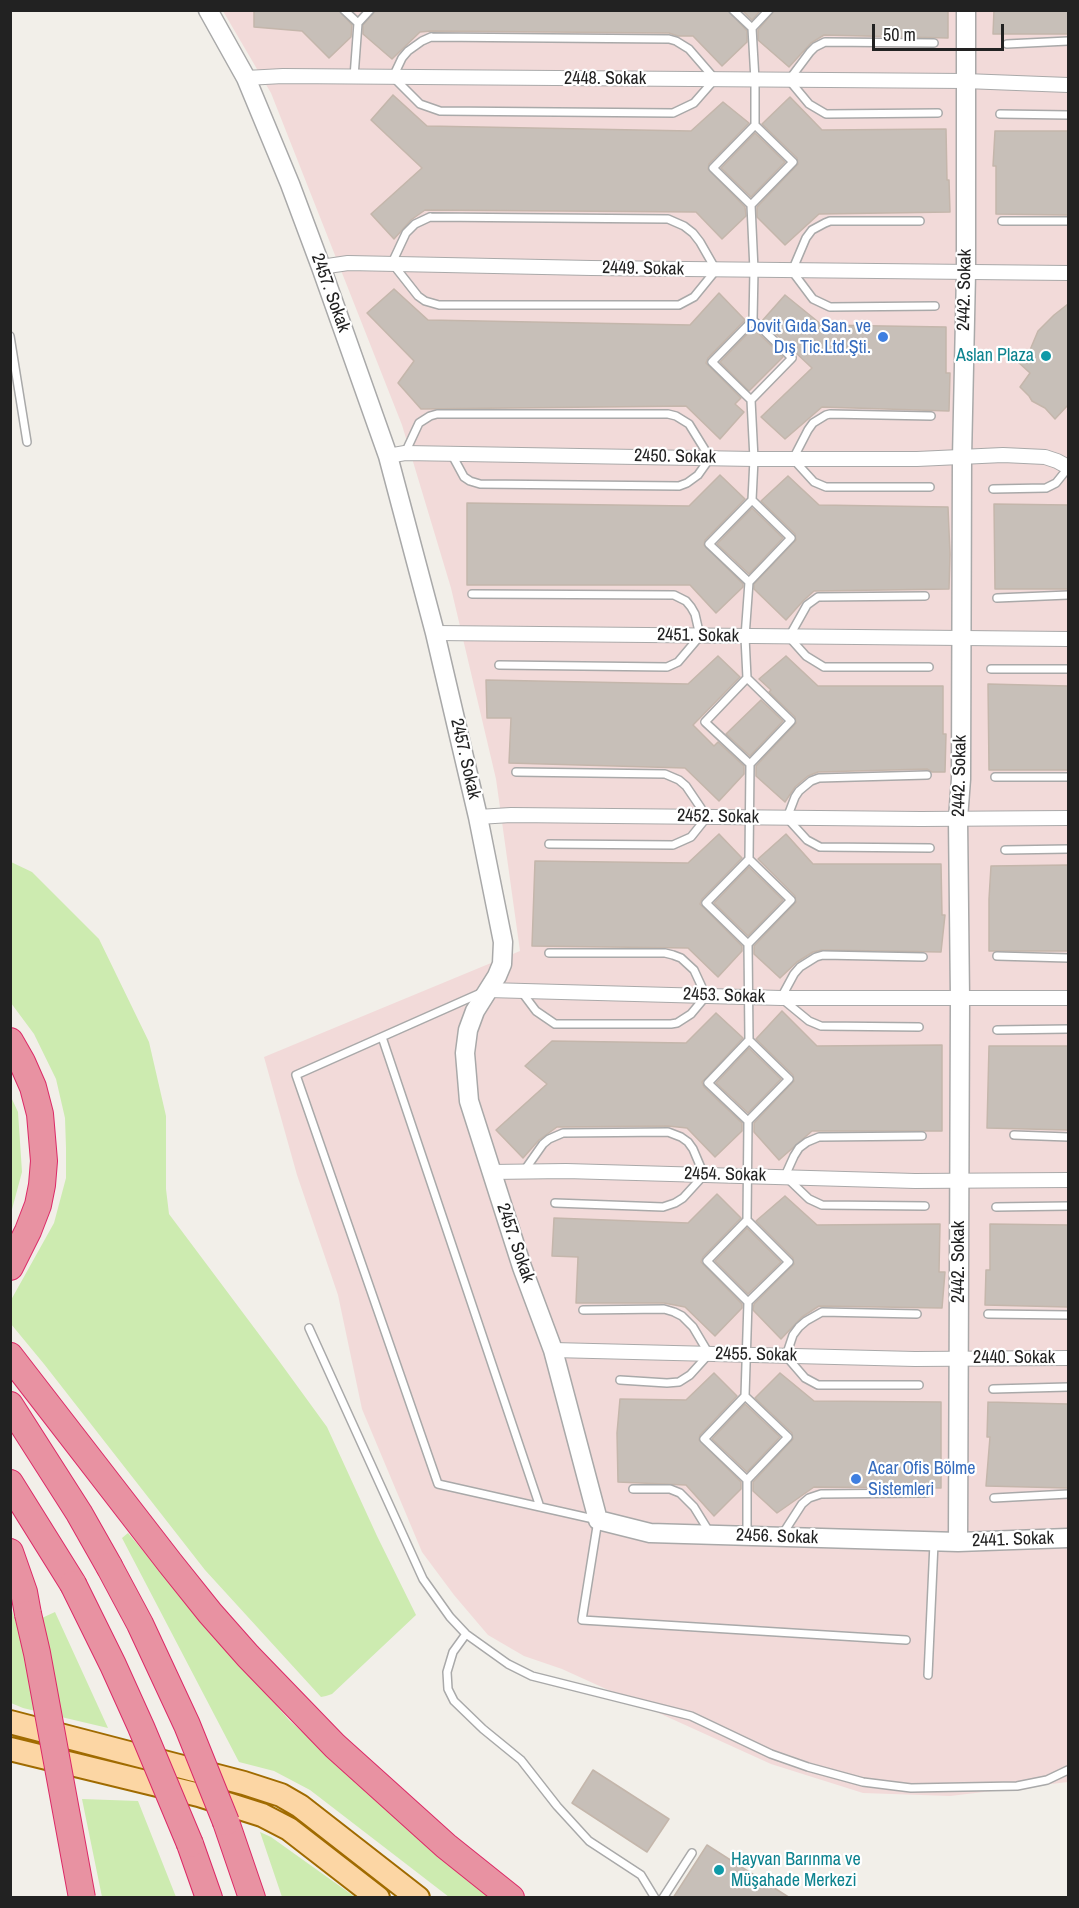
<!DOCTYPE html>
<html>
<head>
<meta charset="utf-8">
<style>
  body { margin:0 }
  #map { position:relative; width:1079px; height:1908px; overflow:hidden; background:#f2efe9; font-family:"Archivo Narrow",sans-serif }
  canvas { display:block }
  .frame { position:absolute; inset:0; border:12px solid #222; pointer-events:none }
  .scale { position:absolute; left:872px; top:24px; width:132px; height:27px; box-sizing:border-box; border:3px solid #222; border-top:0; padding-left:8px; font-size:18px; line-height:21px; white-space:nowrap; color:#222; -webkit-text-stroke:4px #fff; paint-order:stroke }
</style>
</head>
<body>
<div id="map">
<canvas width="1079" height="1908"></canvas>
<div class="frame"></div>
<div class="scale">50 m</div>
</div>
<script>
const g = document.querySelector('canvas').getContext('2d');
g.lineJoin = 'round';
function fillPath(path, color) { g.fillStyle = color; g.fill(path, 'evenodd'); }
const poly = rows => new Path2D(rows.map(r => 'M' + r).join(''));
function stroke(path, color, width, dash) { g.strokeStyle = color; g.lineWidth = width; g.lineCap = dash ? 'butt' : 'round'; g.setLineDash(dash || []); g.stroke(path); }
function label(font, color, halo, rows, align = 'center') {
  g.font = font + ' "Archivo Narrow",sans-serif'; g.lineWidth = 4.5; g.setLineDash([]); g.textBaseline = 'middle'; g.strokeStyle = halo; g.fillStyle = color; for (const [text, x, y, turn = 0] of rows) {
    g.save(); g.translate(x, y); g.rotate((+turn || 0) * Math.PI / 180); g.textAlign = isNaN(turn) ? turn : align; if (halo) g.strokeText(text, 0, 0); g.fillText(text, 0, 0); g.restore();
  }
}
const commercial = poly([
  [223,11,1068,11,1068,1782,950,1796,863,1793,771,1764,562,1669,524,1656,488,1635,454,1595,422,1552,362,1409,338,1295,297,1175,264,1057,520,951,496,779,451,588,402,425,271,93]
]);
const grass = poly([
  [11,862,32,872,99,939,149,1042,166,1116,166,1189,169,1214,279,1361,327,1427,377,1536,416,1615,332,1694,326,1696,321,1697,205,1570,44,1364,11,1324,11,1300,54,1223,66,1178,66,1148,65,1118,56,1079,34,1034,11,1003],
  [11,1097,18,1112,22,1172,11,1213],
  [128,1533,198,1616,289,1720,422,1841,494,1897,449,1897,310,1790,274,1771,239,1762,122,1538],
  [10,1604,18,1629,55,1612,108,1728,23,1708,11,1703],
  [82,1799,138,1801,176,1897,102,1897],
  [260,1832,271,1837,355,1897,282,1897]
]);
const building = poly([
  [254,10,339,10,352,25,351,37,329,58,302,31,254,27,254,10],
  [376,10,728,10,747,31,747,42,722,66,693,36,678,36,669,33,431,31,420,32,392,59,363,34,363,25,376,10],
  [742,10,761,10,752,20,742,10],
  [775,10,948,10,948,38,824,35,811,43,789,67,758,40,758,30,775,10],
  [994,10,1068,10,1068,34,993,34,994,10],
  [393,95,427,126,691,131,723,102,749,123,709,164,708,169,745,207,746,216,722,239,696,212,425,210,411,220,394,239,371,214,422,168,371,120,393,95],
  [790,97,822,130,946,129,947,180,949,180,950,212,819,214,785,245,757,217,757,207,798,164,797,158,762,124,790,97],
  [995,131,1068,131,1068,215,996,214,996,166,993,166,995,131],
  [755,133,785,162,751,197,721,168,755,133],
  [394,289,428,320,690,325,719,293,745,320,708,358,706,363,741,398,735,404,744,412,720,439,686,406,421,409,398,383,414,361,367,313,394,289],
  [785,295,822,325,946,327,946,373,950,373,949,411,822,407,785,439,761,417,812,368,762,321,785,295],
  [1068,304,1068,405,1055,419,1045,408,1032,401,1029,396,1020,387,1030,373,1018,362,1030,350,1038,331,1054,315,1068,304],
  [753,328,783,357,749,391,720,362,753,328],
  [720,475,745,499,705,540,704,545,743,584,743,587,716,613,690,585,467,585,467,503,689,506,720,475],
  [788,476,819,505,948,507,950,554,949,589,814,591,803,601,786,620,754,589,754,584,796,540,795,534,761,501,788,476],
  [994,504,1068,505,1068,589,995,589,994,504],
  [752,508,783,538,749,574,717,544,752,508],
  [718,656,740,677,693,725,714,746,718,742,744,766,744,774,719,801,685,768,509,763,511,718,487,718,486,680,688,684,718,656],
  [786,656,818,686,943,686,943,734,946,734,945,772,932,772,927,769,818,772,808,776,795,787,785,802,756,776,756,766,796,723,795,717,769,692,771,690,759,679,786,656],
  [988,684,1068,686,1068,770,989,770,988,684],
  [761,700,783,721,750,756,726,734,761,700],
  [719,834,742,858,702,899,700,904,742,946,742,951,718,977,688,948,532,946,535,861,688,863,719,834],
  [786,834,813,864,941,864,942,915,945,915,941,952,822,950,813,952,797,962,780,978,754,954,754,946,796,902,795,896,758,859,786,834],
  [1068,865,1068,951,989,951,989,899,991,866,1068,865],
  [749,867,783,900,748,936,714,903,749,867],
  [782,1011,817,1046,942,1045,942,1131,812,1131,779,1160,754,1132,754,1123,794,1081,793,1075,756,1039,782,1011],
  [716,1013,743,1038,702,1082,704,1087,742,1123,742,1131,715,1157,687,1128,668,1126,557,1127,539,1140,523,1158,496,1130,547,1084,525,1066,552,1041,686,1043,716,1013],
  [989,1046,1068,1046,1068,1130,987,1128,989,1046],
  [749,1048,781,1079,748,1113,716,1083,749,1048],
  [717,1194,741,1218,703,1257,701,1262,742,1304,742,1308,715,1336,685,1307,664,1303,576,1303,578,1257,552,1256,554,1218,688,1223,717,1194],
  [785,1196,817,1225,940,1224,939,1272,945,1272,942,1308,819,1306,802,1317,781,1339,753,1310,754,1304,794,1264,793,1258,756,1221,785,1196],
  [990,1224,1068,1225,1068,1307,985,1305,986,1270,990,1270,990,1224],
  [747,1228,781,1262,748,1294,715,1261,747,1228],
  [714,1373,737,1396,700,1435,699,1440,741,1482,741,1489,714,1516,686,1485,618,1482,617,1433,620,1399,686,1400,714,1373],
  [780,1373,814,1401,941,1402,941,1488,814,1487,777,1513,753,1491,753,1482,793,1439,792,1433,755,1398,780,1373],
  [988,1402,1068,1404,1068,1488,986,1486,990,1437,987,1437,988,1402],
  [745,1404,780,1437,747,1472,712,1439,745,1404],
  [593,1770,669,1819,647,1852,572,1803,593,1770],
  [707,1845,790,1898,673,1898,707,1845]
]);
const service = poly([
  [344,10,358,23],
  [733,10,752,28,755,80,755,125,713,168,751,205,754,270,753,320,712,362,751,400,754,459,752,500,709,544,749,582],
  [752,28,769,10],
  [431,37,669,39,676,41,689,49,715,79,694,103,673,113,440,111,420,104,393,77,402,58,408,51,422,41,431,37],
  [934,43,825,42,815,47,810,52,789,80,809,104,826,114,938,113],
  [1007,44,1068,41],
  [354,77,358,23,370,10],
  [1000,114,1068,115],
  [751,205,793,162,755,125],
  [430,217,668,219,684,226,693,233,700,242,716,270,694,297,679,305,439,305,425,301,418,296,392,263,406,233,415,224,430,217],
  [920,221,830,221,825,223,812,230,806,238,792,271,813,299,830,307,935,306],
  [1002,221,1068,221],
  [10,336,27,442],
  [751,400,792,358,753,320],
  [405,453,419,423,430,416,437,414,668,414,676,416,689,424,710,458,698,475,687,483,679,486,480,484,470,481,464,477,451,453],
  [930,487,826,487,814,482,793,459,808,430,813,423,826,415,830,414,931,416],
  [993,489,1046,488,1056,483,1068,468],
  [472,594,674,595,686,601,691,607,695,614,700,636,678,662,667,667,499,665],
  [925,596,818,597,807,605,789,637,806,656,824,667,929,667],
  [997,598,1068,595],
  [991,669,1068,669],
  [747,678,705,722,750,764],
  [516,772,665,774,679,780,686,786,707,817,691,837,673,845,549,844],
  [927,775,819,778,811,781,799,791,795,797,787,818,807,840,820,847,930,848],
  [995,777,1068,777],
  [1005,850,1068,849],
  [748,944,791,900,749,859],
  [997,956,1068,958],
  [521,991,536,1011,555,1024,671,1024,677,1023,691,1014,706,996,694,970,681,958,673,955,665,953,549,953],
  [483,992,296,1075,438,1484,598,1520,582,1620,906,1640],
  [919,1027,821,1026,809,1021,781,998,794,974,800,967,816,957,823,955,923,957],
  [997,1030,1068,1029],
  [382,1037,540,1507],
  [748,1121,708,1083,749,1040,748,944,706,903,749,859,750,764,791,721,747,678,745,637,749,582,791,538,752,500],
  [1014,1135,1068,1137],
  [922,1136,819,1137,807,1142,799,1148,794,1156,785,1176,809,1199,822,1205,925,1206],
  [524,1171,543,1144,549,1139,563,1133,668,1132,681,1137,688,1142,693,1149,704,1175,683,1198,675,1203,663,1207,555,1203],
  [996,1207,1068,1206],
  [748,1302,707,1261,747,1220,748,1121,789,1079,749,1040],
  [583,1310,664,1309,674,1312,682,1316,693,1327,709,1354,690,1375,679,1382,667,1383,620,1380],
  [917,1314,822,1312,806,1321,799,1327,793,1335,786,1356,805,1378,818,1385,919,1385],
  [988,1314,1068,1315],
  [309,1328,423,1579,450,1617,466,1634,508,1664,532,1676,691,1716,771,1754,808,1767,863,1782,911,1788,1017,1786,1047,1780,1068,1770],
  [993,1389,1068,1387],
  [745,1396,788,1437,747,1480,747,1535],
  [747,1480,704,1439,745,1396,748,1302,789,1262,747,1220],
  [633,1489,670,1489,680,1493,694,1507,710,1533],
  [994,1498,1068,1494],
  [782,1535,802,1504,809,1498,821,1494,927,1493],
  [466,1634,453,1652,447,1672,448,1689,454,1701,483,1729,521,1760,557,1806,589,1841,641,1875,655,1898],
  [928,1675,934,1543],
  [663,1898,692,1853]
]);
const minor = poly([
  [246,78,283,76,965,81,1068,85],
  [321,267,348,263,591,268,1068,273],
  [388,456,405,453,754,459,917,459,1003,455,1045,457,1057,461,1068,467],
  [435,633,1068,639],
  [478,817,511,815,921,819,1068,818],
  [488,990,781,998,1068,998],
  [491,1172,566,1171,915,1181,1068,1180],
  [553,1350,915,1359,1068,1358]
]);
const tertiary = poly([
  [208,10,246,78,290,184,321,267,388,456,435,633,478,817,503,942,502,964,497,976,475,1011,468,1030,465,1053,469,1101,522,1267,553,1350,598,1520,650,1533,958,1542,1068,1538],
  [958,1542,960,999,958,819,961,779,962,458,966,273,966,10]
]);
const primary = poly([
  [10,1722,244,1783,281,1795,300,1806,418,1898],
  [10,1749,199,1795,262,1815,289,1829,378,1898]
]);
const motorway = poly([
  [10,1041,22,1062,33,1087,40,1114,44,1161,42,1185,38,1205,28,1231,10,1267],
  [10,1356,170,1563,210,1613,248,1656,335,1746,385,1791,446,1846,511,1898],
  [10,1405,79,1513,109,1566],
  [10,1483,73,1584],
  [10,1552,24,1592,28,1614],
  [226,1822,252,1898],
  [190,1844,209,1898]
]);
const motorwayBridge = poly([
  [109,1566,140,1624,187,1725,226,1822],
  [73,1584,113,1665,141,1727,190,1844],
  [28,1614,37,1653,82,1898]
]);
const markers = [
  [883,337,6,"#3f7fe0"],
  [1046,356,6,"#0f9aa8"],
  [856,1479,6,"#3f7fe0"],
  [719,1870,6,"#0f9aa8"]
];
const streetNames = [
  ["2448. Sokak",605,79],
  ["2449. Sokak",643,269,1],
  ["2442. Sokak",965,290,-89],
  ["2457. Sokak",330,293,70],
  ["2450. Sokak",675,457,1],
  ["2451. Sokak",698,636,1],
  ["2457. Sokak",465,759,77],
  ["2442. Sokak",960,776,-89],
  ["2452. Sokak",718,817,1],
  ["2453. Sokak",724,996,2],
  ["2454. Sokak",725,1175,1],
  ["2457. Sokak",515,1243,71],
  ["2442. Sokak",959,1262,-90],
  ["2455. Sokak",756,1355,1],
  ["2440. Sokak",1014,1358],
  ["2456. Sokak",777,1537,2],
  ["2441. Sokak",1013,1540,-2]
];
const shopNames = [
  ["Dovit Gıda San. ve",871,327],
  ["Dış Tic.Ltd.Şti.",871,348],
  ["Acar Ofis Bölme",868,1469,"left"],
  ["Sistemleri",868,1490,"left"]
];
const cultureNames = [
  ["Aslan Plaza",1034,356],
  ["Hayvan Barınma ve",731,1860,"left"],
  ["Müşahade Merkezi",731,1881,"left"]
];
fillPath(commercial, '#f2dad9');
fillPath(grass, '#cdebb0');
fillPath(building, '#c7bfb8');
stroke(building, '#c4b6ab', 1.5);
stroke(service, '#a9a9a9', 10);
stroke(minor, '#a9a9a9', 16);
stroke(tertiary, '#a9a9a9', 21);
stroke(primary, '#a06b00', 26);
stroke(motorway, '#dc2a67', 28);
stroke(service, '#fff', 7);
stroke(minor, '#fff', 14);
stroke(tertiary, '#fff', 18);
stroke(primary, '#fcd6a4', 22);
stroke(motorway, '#e892a2', 26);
stroke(motorwayBridge, '#dc2a67', 28, []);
stroke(motorwayBridge, '#e892a2', 26);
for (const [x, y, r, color] of markers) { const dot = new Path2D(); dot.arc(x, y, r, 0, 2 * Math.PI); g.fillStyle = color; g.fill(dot); stroke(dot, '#fff', 2); }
label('18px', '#222', '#fff', streetNames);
label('18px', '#366cbe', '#fff', shopNames, 'right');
label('18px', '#0d838f', '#fff', cultureNames, 'right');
</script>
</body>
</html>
